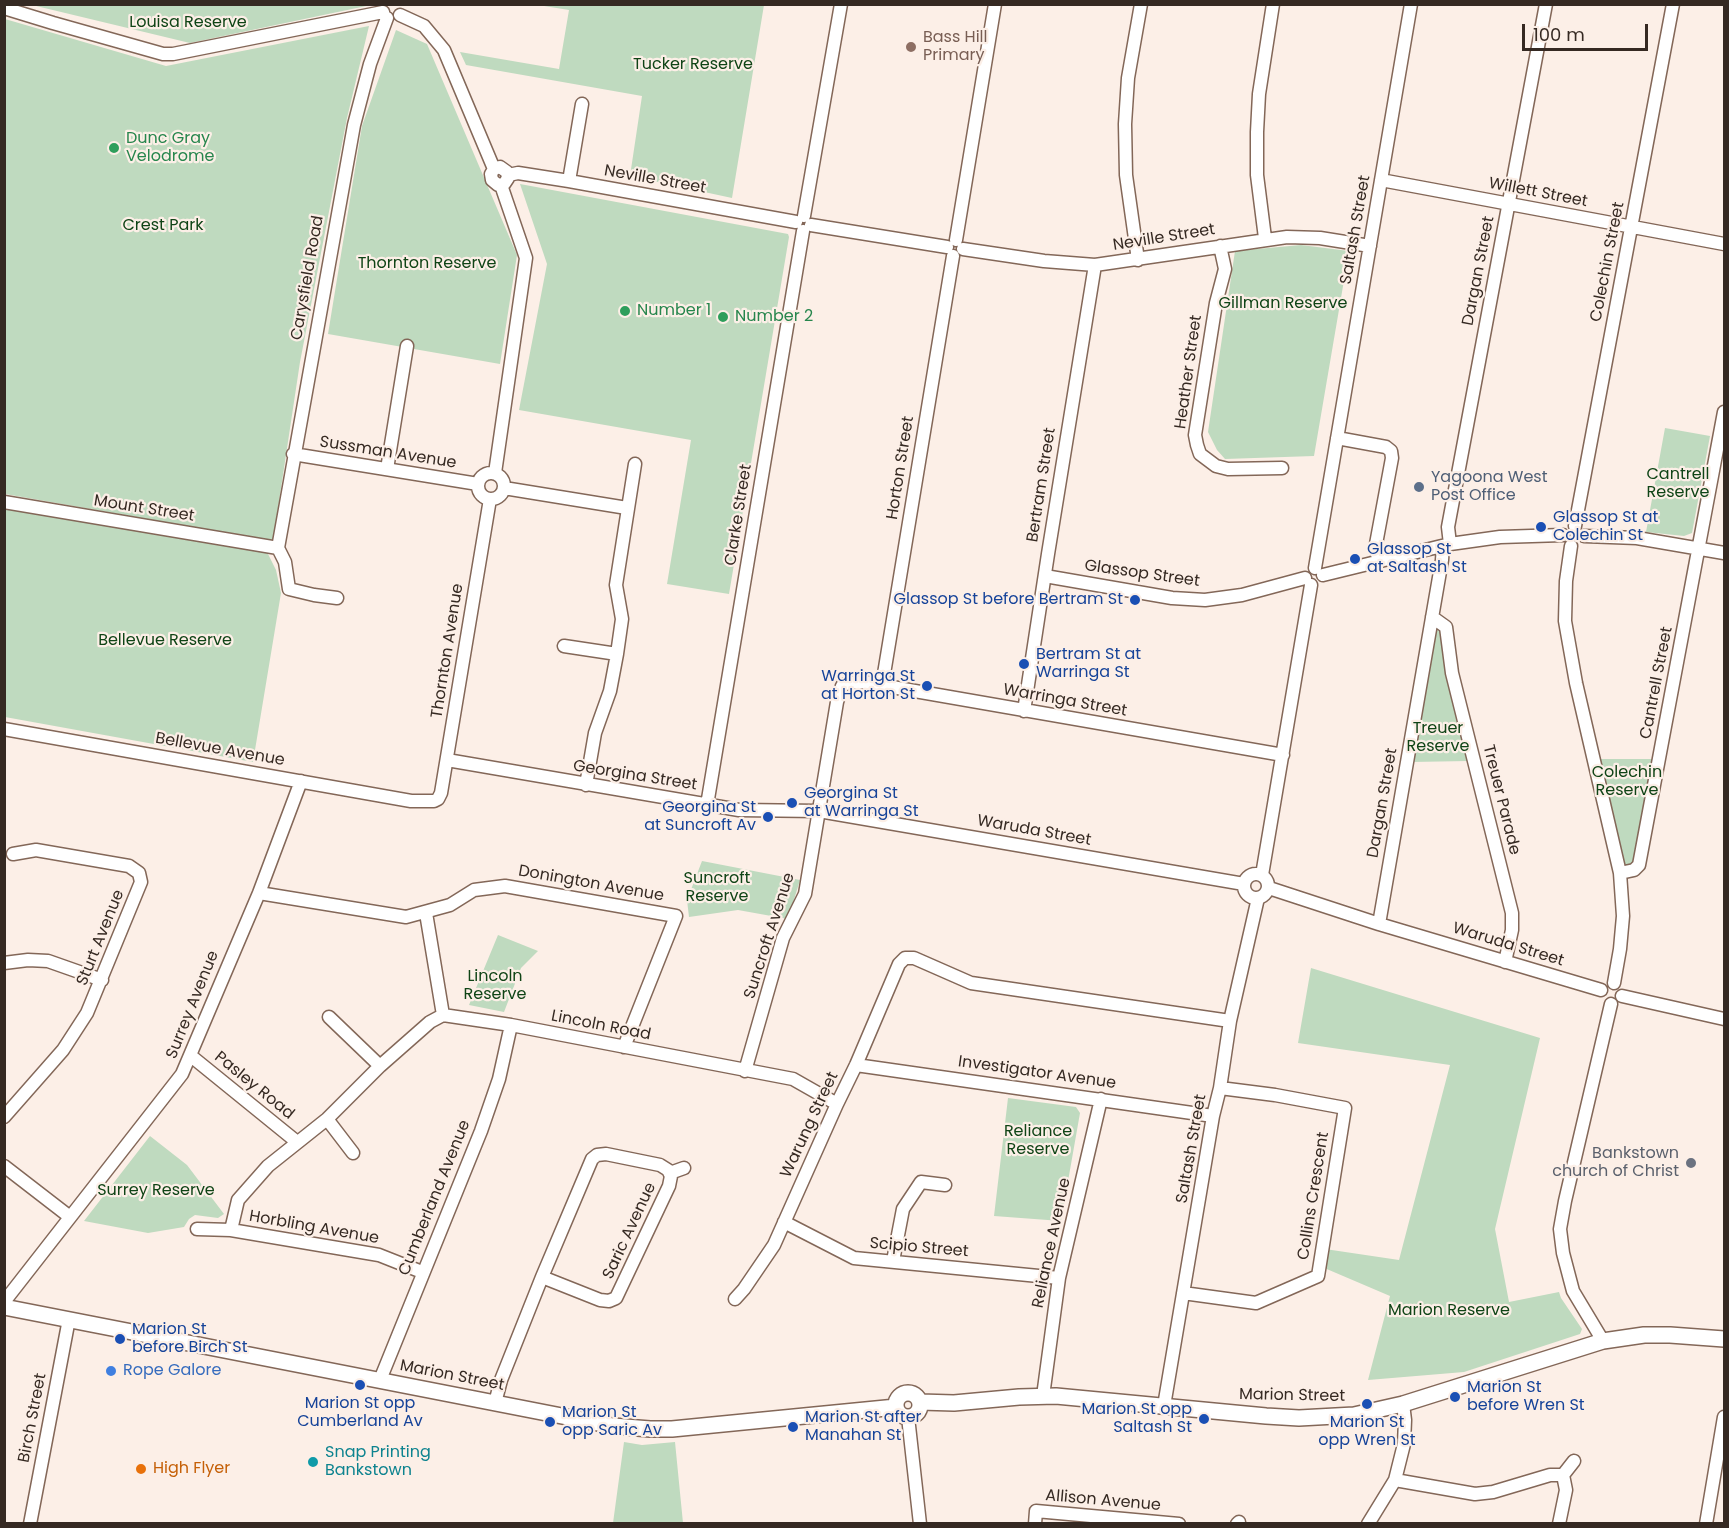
<!DOCTYPE html>
<html>
<head>
<meta charset="utf-8">
<style>
  body { margin:0 }
  #map { position:relative; width:1729px; height:1528px; overflow:hidden; background:#fcefe7; font-family:Poppins,sans-serif }
  canvas { display:block }
  .frame { position:absolute; inset:0; border:6px solid #352922; pointer-events:none }
  .scale { position:absolute; left:1522px; top:24px; width:126px; height:27px; box-sizing:border-box; border:3px solid #352922; border-top:0; padding-left:8px; font-size:18px; line-height:21px; white-space:nowrap; color:#352922; -webkit-text-stroke:4px #fcefe7; paint-order:stroke }
</style>
</head>
<body>
<div id="map">
<canvas width="1729" height="1528"></canvas>
<div class="frame"></div>
<div class="scale">100 m</div>
</div>
<script>
const g = document.querySelector('canvas').getContext('2d');
g.lineJoin = 'round';
function fillPath(path, color) { g.fillStyle = color; g.fill(path, 'evenodd'); }
const poly = rows => new Path2D(rows.map(r => 'M' + r).join(''));
function stroke(path, color, width, dash) { g.strokeStyle = color; g.lineWidth = width; g.lineCap = dash ? 'butt' : 'round'; g.setLineDash(dash || []); g.stroke(path); }
function label(font, color, halo, rows, align = 'center') {
  g.font = font + ' Poppins,sans-serif'; g.lineWidth = 4.5; g.setLineDash([]); g.textBaseline = 'middle'; g.strokeStyle = halo; g.fillStyle = color; for (const [text, x, y, turn = 0] of rows) {
    g.save(); g.translate(x, y); g.rotate((+turn || 0) * Math.PI / 180); g.textAlign = isNaN(turn) ? turn : align; if (halo) g.strokeText(text, 0, 0); g.fillText(text, 0, 0); g.restore();
  }
}
const green = poly([
  [32,5,32,4,371,5,190,43],
  [538,5,764,5,732,198,630,176,642,96,466,65,460,52,559,69,569,10],
  [5,19,166,66,369,26,347,118,300,362,273,541,5,494],
  [396,30,427,44,517,255,500,364,328,334,362,126],
  [520,184,788,234,789,237,729,594,667,584,691,440,519,410,547,264],
  [1301,245,1349,251,1314,456,1225,459,1217,450,1208,432,1235,251],
  [1665,428,1710,436,1692,533,1684,536,1646,532],
  [4,509,267,552,276,570,281,593,253,762,5,717],
  [1440,630,1442,631,1450,684,1468,761,1411,762,1435,631],
  [1598,759,1654,759,1636,862,1625,867,1622,864],
  [702,861,800,880,788,919,738,910,689,917,687,900],
  [498,935,538,951,521,968,504,1012,469,1005],
  [1311,968,1540,1038,1495,1229,1509,1302,1559,1292,1561,1298,1582,1329,1580,1334,1464,1372,1368,1380,1390,1296,1322,1267,1325,1249,1399,1260,1450,1065,1298,1043],
  [1008,1098,1076,1107,1080,1113,1061,1221,994,1216],
  [150,1136,187,1165,224,1214,218,1218,195,1215,189,1219,184,1227,148,1233,84,1221],
  [624,1442,642,1445,675,1442,683,1523,613,1523]
]);
const minor = poly([
  [4,8,53,23,163,54,173,54,383,12],
  [400,15,424,26,444,50,494,169,491,174,492,180,498,185,504,184,508,178,507,172,500,167,494,169],
  [508,175,518,173,569,181,796,222],
  [1381,180,1724,244],
  [569,181,582,104],
  [804,216,841,4],
  [811,225,947,247],
  [1265,238,1257,175,1257,132,1259,94,1273,4],
  [956,240,995,4],
  [1220,246,1225,269,1216,303,1195,435,1197,445,1200,454,1216,466,1228,469,1282,468],
  [963,249,1044,261,1095,265,1287,237,1320,238,1370,246],
  [1138,260,1126,175,1125,124,1128,78,1141,4],
  [1337,438,1386,447,1391,451,1392,458,1376,544,1378,561],
  [293,454,478,484],
  [387,469,407,346],
  '478 486a13 13 0 1 1 26 0a13 13 0 1 1-26 0Z',
  [495,473,526,258,501,185],
  [504,488,627,508],
  [4,502,278,548],
  [1575,526,1673,4],
  [1584,536,1637,538,1724,553],
  [1450,544,1448,527,1546,4],
  [1571,546,1566,581,1565,621,1576,683,1620,873,1623,916,1620,949,1614,983],
  [278,548,354,125,370,64,387,18],
  [278,548,285,562,289,589,314,595,337,598],
  [1315,568,1411,4],
  [1323,575,1450,544,1500,537,1563,535],
  [1045,576,1172,598,1205,600,1242,595,1305,578],
  [1432,617,1446,627,1452,673,1512,913,1512,930,1505,962],
  [564,646,617,654],
  [882,686,953,256],
  [1024,711,1048,554,1095,265],
  [4,729,411,801,434,801,438,799,441,793,490,499],
  [447,760,739,810,819,811,1244,884],
  [586,785,595,733,610,691,617,654,622,619,616,585,635,464],
  [707,805,803,231],
  [1620,873,1634,870,1639,865,1724,412],
  '1244 886a12 12 0 1 1 24 0a12 12 0 1 1-24 0Z',
  [1262,875,1311,585],
  [1269,888,1379,924,1601,990],
  [259,893,406,917,450,905,474,890,505,886,676,916,624,1047],
  [426,913,443,1015],
  [1379,924,1442,560,1443,546],
  [4,963,28,960,48,961,102,980],
  [1622,996,1724,1019],
  [329,1017,380,1066],
  [191,1056,297,1142],
  [856,1065,1213,1116],
  [745,1071,783,938,805,894,837,702,842,686,848,683,863,682,1283,755],
  [4,1117,63,1050,87,1013,141,882,139,873,129,866,36,850,13,854],
  [327,1119,353,1153],
  [4,1166,70,1217],
  [670,1173,684,1168],
  [784,1222,854,1258,1059,1278],
  [197,1229,231,1230,379,1255,422,1272],
  [231,1230,238,1200,268,1166,327,1119,380,1066,430,1022,443,1015,511,1025,793,1079,837,1104],
  [893,1261,903,1209,921,1182,945,1185],
  [1183,1293,1256,1303,1318,1276,1345,1108,1275,1095,1220,1088],
  [735,1299,744,1289,774,1245,837,1104,856,1065,899,964,905,958,914,958,971,983,1230,1021],
  [4,1302,182,1074,259,893,301,781],
  [1603,1341,1573,1291,1563,1253,1560,1229,1565,1201,1611,1004],
  [380,1380,481,1131,499,1079,511,1025],
  [1043,1396,1059,1278,1101,1099],
  [495,1403,501,1380,542,1277,592,1159,597,1155,606,1154,660,1165,668,1170,671,1176,669,1186,616,1298,609,1301,600,1300,542,1277],
  [1164,1406,1213,1116,1220,1088,1230,1021,1258,898],
  [908,1417,920,1524],
  [1563,1475,1574,1461],
  [1395,1480,1475,1494,1493,1492,1550,1475,1563,1475,1566,1490,1559,1524],
  [30,1524,69,1319],
  [1035,1524,1036,1511,1179,1524],
  [1237,1524,1239,1522],
  [1368,1524,1395,1480,1404,1444,1405,1420,1403,1404],
  [1706,1524,1724,1417]
]);
const major = poly([
  [4,1307,613,1426,650,1429,672,1429,896,1407],
  '896 1405a12 12 0 1 1 24 0a12 12 0 1 1-24 0Z',
  [920,1402,954,1403,1019,1397,1056,1396,1266,1416,1299,1418,1354,1415,1403,1404,1603,1341,1644,1335,1670,1335,1724,1339]
]);
const markers = [
  [911,47,6,"#8d6e63"],
  [114,148,6,"#2e9e5b"],
  [625,311,6,"#2e9e5b"],
  [723,317,6,"#2e9e5b"],
  [1419,487,6,"#5c6f8a"],
  [1541,527,6,"#1a4fb4"],
  [1355,559,6,"#1a4fb4"],
  [1135,600,6,"#1a4fb4"],
  [1024,664,6,"#1a4fb4"],
  [927,686,6,"#1a4fb4"],
  [792,803,6,"#1a4fb4"],
  [768,817,6,"#1a4fb4"],
  [1691,1163,6,"#6b7280"],
  [120,1339,6,"#1a4fb4"],
  [111,1371,6,"#3f7fe0"],
  [360,1385,6,"#1a4fb4"],
  [1455,1397,6,"#1a4fb4"],
  [1367,1404,6,"#1a4fb4"],
  [1204,1419,6,"#1a4fb4"],
  [550,1422,6,"#1a4fb4"],
  [793,1427,6,"#1a4fb4"],
  [313,1462,6,"#0f9aa8"],
  [141,1469,6,"#e8710a"]
];
const parkNames = [
  ["Louisa Reserve",188,23],
  ["Tucker Reserve",693,65],
  ["Crest Park",163,226],
  ["Thornton Reserve",427,264],
  ["Gillman Reserve",1283,304],
  ["Cantrell",1678,475],
  ["Reserve",1678,493],
  ["Bellevue Reserve",165,641],
  ["Treuer",1438,729],
  ["Reserve",1438,747],
  ["Colechin",1627,773],
  ["Reserve",1627,791],
  ["Suncroft",717,879],
  ["Reserve",717,897],
  ["Lincoln",495,977],
  ["Reserve",495,995],
  ["Reliance",1038,1132],
  ["Reserve",1038,1150],
  ["Surrey Reserve",156,1191],
  ["Marion Reserve",1449,1311]
];
const educationNames = [
  ["Bass Hill",923,38],
  ["Primary",923,56]
];
const leisureNames = [
  ["Dunc Gray",126,139],
  ["Velodrome",126,157],
  ["Number 1",637,311],
  ["Number 2",735,317]
];
const streetNames = [
  ["Neville Street",655,180,10],
  ["Willett Street",1538,193,11],
  ["Saltash Street",1356,230,-80],
  ["Neville Street",1164,238,-9],
  ["Colechin Street",1608,262,-79],
  ["Dargan Street",1479,271,-79],
  ["Carysfield Road",308,278,-80],
  ["Heather Street",1189,372,-82],
  ["Sussman Avenue",388,453,9],
  ["Horton Street",901,468,-81],
  ["Bertram Street",1042,485,-81],
  ["Mount Street",144,509,9],
  ["Clarke Street",739,515,-81],
  ["Glassop Street",1142,574,8],
  ["Thornton Avenue",448,651,-81],
  ["Cantrell Street",1657,683,-79],
  ["Warringa Street",1065,701,10],
  ["Bellevue Avenue",220,750,10],
  ["Georgina Street",635,776,9],
  ["Treuer Parade",1501,800,76],
  ["Dargan Street",1383,803,-80],
  ["Waruda Street",1034,831,10],
  ["Donington Avenue",591,884,10],
  ["Suncroft Avenue",770,936,-72],
  ["Sturt Avenue",101,938,-68],
  ["Waruda Street",1508,945,17],
  ["Surrey Avenue",193,1005,-68],
  ["Lincoln Road",601,1026,11],
  ["Investigator Avenue",1037,1073,8],
  ["Pasley Road",254,1086,39],
  ["Warung Street",810,1125,-65],
  ["Saltash Street",1192,1149,-80],
  ["Collins Crescent",1314,1196,-81],
  ["Cumberland Avenue",435,1198,-68],
  ["Horbling Avenue",314,1228,10],
  ["Saric Avenue",630,1231,-65],
  ["Reliance Avenue",1052,1243,-78],
  ["Scipio Street",919,1248,5],
  ["Marion Street",452,1376,11],
  ["Marion Street",1292,1396,1],
  ["Birch Street",33,1418,-79],
  ["Allison Avenue",1103,1501,5]
];
const serviceNames = [
  ["Yagoona West",1431,478],
  ["Post Office",1431,496]
];
const transitNames = [
  ["Glassop St at",1553,518],
  ["Colechin St",1553,536],
  ["Glassop St",1367,550],
  ["at Saltash St",1367,568],
  ["Glassop St before Bertram St",1123,600,"right"],
  ["Bertram St at",1036,655],
  ["Warringa St",1036,673],
  ["Warringa St",915,677,"right"],
  ["at Horton St",915,695,"right"],
  ["Georgina St",804,794],
  ["at Warringa St",804,812],
  ["Georgina St",756,808,"right"],
  ["at Suncroft Av",756,826,"right"],
  ["Marion St",132,1330],
  ["before Birch St",132,1348],
  ["Marion St",1467,1388],
  ["before Wren St",1467,1406],
  ["Marion St opp",360,1404,"center"],
  ["Cumberland Av",360,1422,"center"],
  ["Marion St opp",1192,1410,"right"],
  ["Saltash St",1192,1428,"right"],
  ["Marion St",562,1413],
  ["opp Saric Av",562,1431],
  ["Marion St after",805,1418],
  ["Manahan St",805,1436],
  ["Marion St",1367,1423,"center"],
  ["opp Wren St",1367,1441,"center"]
];
const worshipNames = [
  ["Bankstown",1679,1154],
  ["church of Christ",1679,1172]
];
const shopNames = [
  ["Rope Galore",123,1371]
];
const cultureNames = [
  ["Snap Printing",325,1453],
  ["Bankstown",325,1471]
];
const foodNames = [
  ["High Flyer",153,1469]
];
fillPath(green, '#bfdabf');
stroke(minor, '#836758', 15);
stroke(major, '#836758', 18);
stroke(minor, '#fff', 12);
stroke(major, '#fff', 15);
for (const [x, y, r, color] of markers) { const dot = new Path2D(); dot.arc(x, y, r, 0, 2 * Math.PI); g.fillStyle = color; g.fill(dot); stroke(dot, '#fcefe7', 2); }
label('16px', '#0f4416', '#fcefe7', parkNames);
label('16px', '#785e54', '#fcefe7', educationNames, 'left');
label('16px', '#27864d', '#fcefe7', leisureNames, 'left');
label('16px', '#352922', '#fcefe7', streetNames);
label('16px', '#4e5e75', '#fcefe7', serviceNames, 'left');
label('16px', '#164399', '#fcefe7', transitNames, 'left');
label('16px', '#5b616d', '#fcefe7', worshipNames, 'right');
label('16px', '#366cbe', '#fcefe7', shopNames, 'left');
label('16px', '#0d838f', '#fcefe7', cultureNames, 'left');
label('16px', '#c56008', '#fcefe7', foodNames, 'left');
</script>
</body>
</html>
